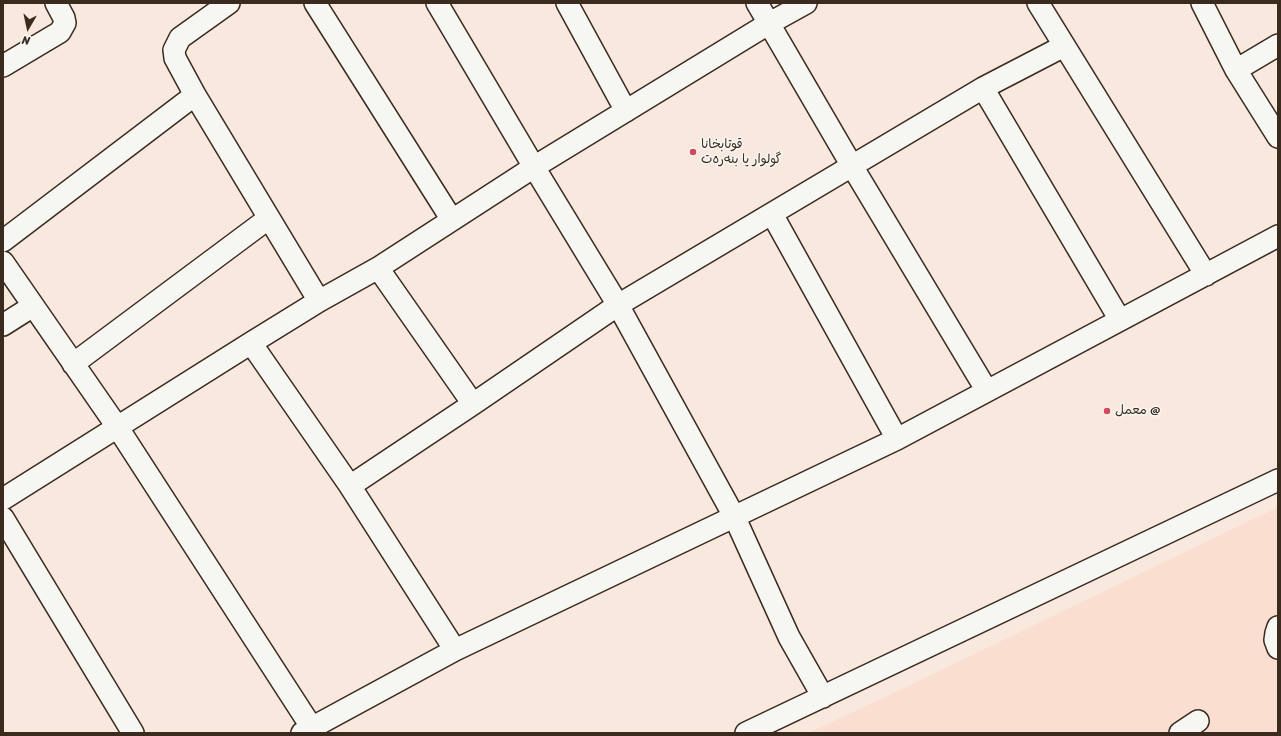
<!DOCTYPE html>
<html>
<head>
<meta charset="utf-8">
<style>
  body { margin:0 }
  #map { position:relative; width:1281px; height:736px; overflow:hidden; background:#f8e8de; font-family:Sriracha,sans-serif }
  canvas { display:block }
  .frame { position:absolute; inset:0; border:4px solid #3b2a1e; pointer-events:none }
  .north { position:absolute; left:8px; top:8px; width:40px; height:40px; -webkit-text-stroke:3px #f6f6f2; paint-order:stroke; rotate:189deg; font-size:11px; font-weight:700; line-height:16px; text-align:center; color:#3b2a1e }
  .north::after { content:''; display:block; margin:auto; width:14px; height:18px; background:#3b2a1e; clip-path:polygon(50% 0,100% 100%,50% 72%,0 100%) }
</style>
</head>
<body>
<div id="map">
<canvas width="1281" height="736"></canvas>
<div class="frame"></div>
<div class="north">N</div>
</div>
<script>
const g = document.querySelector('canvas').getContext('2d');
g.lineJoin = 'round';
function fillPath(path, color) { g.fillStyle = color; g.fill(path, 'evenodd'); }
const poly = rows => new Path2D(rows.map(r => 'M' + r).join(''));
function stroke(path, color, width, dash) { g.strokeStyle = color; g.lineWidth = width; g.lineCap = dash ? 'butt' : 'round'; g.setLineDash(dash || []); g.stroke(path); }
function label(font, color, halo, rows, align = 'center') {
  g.font = font + ' Sriracha,"Playpen Sans Arabic",sans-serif'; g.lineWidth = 3; g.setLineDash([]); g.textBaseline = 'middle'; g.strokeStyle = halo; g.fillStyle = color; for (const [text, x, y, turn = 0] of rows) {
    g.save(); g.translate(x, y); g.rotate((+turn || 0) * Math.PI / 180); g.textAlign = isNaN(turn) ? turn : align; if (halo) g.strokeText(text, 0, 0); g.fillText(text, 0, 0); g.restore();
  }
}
const built = poly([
  [1278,507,1278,733,808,733,898,691]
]);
const minor = poly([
  [229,3,180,38,174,50,175,58,195,95,319,301],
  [315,3,452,220],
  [437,3,534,167,618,305,735,518,789,637,823,697],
  [567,3,626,111],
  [757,3,852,166,987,391],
  [1038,3,1206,275],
  [1202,3,1236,70,1278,137],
  [3,66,60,32,65,23,64,18,56,3],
  [1236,70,1278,45],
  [983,88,1120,320],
  [772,214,897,439],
  [3,241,195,95],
  [3,262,118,428,312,728],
  [378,268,473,404],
  [3,325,33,306],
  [251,343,350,486,455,650],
  [73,364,269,218],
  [350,486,473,404,618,305,983,88,1064,46],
  [3,499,251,343,319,301,378,268,534,167,768,24,806,3],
  [3,518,133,733],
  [1278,627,1276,633,1275,640,1278,648],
  [302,733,455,650,897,439,1278,236],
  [746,733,1278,480],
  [1180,733,1198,721]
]);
const markers = [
  [693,152,4,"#d1495b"],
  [1107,411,4,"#d1495b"]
];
const poiNames = [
  ["قوتابخانا",701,145],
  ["گولوار یا بنەرەت",701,160],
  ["معمل @",1115,411]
];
fillPath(built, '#faded0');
stroke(minor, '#3b2a1e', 24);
stroke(minor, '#f6f6f2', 21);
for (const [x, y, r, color] of markers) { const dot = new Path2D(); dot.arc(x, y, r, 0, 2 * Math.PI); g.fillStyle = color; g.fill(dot); stroke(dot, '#f6f6f2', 1.5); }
label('13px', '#3b2a1e', '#f6f6f2', poiNames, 'left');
</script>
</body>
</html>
